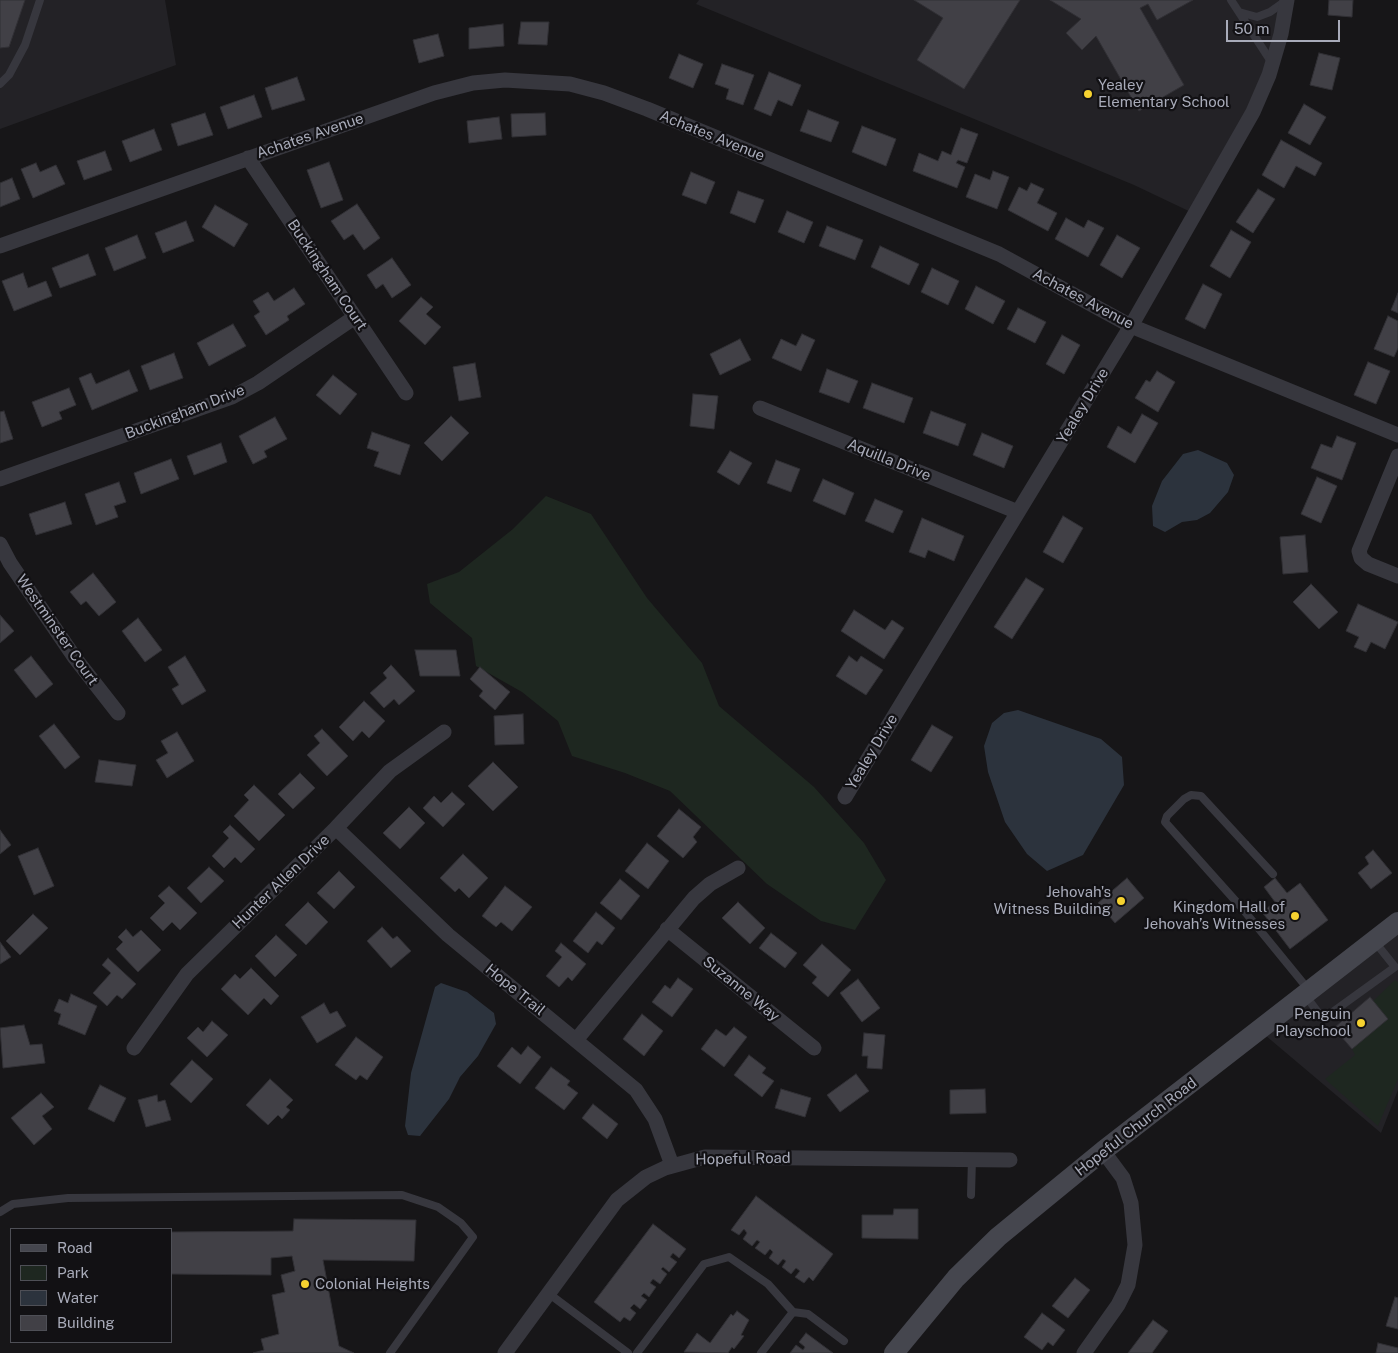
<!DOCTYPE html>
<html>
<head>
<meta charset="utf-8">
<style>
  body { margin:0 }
  #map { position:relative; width:1398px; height:1353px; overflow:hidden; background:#171618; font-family:"Public Sans",sans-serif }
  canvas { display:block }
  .legend { position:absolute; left:10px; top:1228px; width:162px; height:115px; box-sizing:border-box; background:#121114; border:1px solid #4e4f56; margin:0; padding:6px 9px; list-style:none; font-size:15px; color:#a8abb9 }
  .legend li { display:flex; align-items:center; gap:10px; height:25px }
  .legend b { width:25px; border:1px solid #4e4f56 }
  .scale { position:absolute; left:1226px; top:20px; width:114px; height:22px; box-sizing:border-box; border:2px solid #a8abb9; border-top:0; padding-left:6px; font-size:15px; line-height:18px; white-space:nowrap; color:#a8abb9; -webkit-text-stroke:4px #121114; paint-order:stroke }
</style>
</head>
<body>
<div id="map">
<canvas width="1398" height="1353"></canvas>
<ul class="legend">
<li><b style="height:6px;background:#45464e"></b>Road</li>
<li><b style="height:14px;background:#1e2720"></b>Park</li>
<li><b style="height:14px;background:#2c333d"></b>Water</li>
<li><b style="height:14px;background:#414046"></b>Building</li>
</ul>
<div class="scale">50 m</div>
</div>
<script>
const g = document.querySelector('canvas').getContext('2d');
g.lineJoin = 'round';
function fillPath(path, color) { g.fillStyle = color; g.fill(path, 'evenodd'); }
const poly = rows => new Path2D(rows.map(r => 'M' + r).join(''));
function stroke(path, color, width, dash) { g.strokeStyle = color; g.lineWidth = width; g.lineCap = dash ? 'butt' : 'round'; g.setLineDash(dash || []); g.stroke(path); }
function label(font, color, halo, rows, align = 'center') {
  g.font = font + ' "Public Sans",sans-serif'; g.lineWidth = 4.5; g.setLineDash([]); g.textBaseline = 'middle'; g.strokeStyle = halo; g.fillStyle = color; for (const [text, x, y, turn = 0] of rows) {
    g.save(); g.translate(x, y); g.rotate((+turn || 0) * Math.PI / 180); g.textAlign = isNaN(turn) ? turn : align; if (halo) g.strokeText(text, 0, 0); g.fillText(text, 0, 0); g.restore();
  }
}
const built = poly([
  [0,0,165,0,176,65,0,129],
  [699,0,1287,0,1269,75,1195,214,1134,185,696,4],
  [1398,922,1398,1090,1381,1133,1259,1030]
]);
const green = poly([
  [546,496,591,514,647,598,702,663,719,706,814,787,864,843,886,880,855,930,821,921,767,884,670,791,625,773,572,756,558,721,522,692,476,666,472,638,430,603,427,584,459,572,513,529],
  [1395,980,1398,982,1398,1079,1378,1126,1325,1079,1355,1055,1352,1049,1388,1019,1373,1001]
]);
const water = poly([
  [1198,450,1227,463,1234,475,1228,492,1210,513,1197,520,1182,522,1165,532,1153,526,1152,506,1162,481,1183,454],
  [1018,710,1101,739,1122,757,1124,785,1083,855,1047,871,1027,854,1005,822,988,772,984,746,992,723,1004,713],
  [441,983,467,992,494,1013,496,1024,478,1056,460,1077,449,1099,420,1136,408,1135,405,1126,411,1073,435,987]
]);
const building = poly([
  [0,0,25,0,9,47,0,48,0,0],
  [914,0,1020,0,964,89,917,60,943,18,914,0],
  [1050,0,1193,0,1157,20,1148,4,1140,8,1184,85,1139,111,1096,36,1082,50,1066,33,1081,19,1050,0],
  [1329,0,1353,0,1352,17,1328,15,1329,0],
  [521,22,549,22,547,45,518,44,521,22],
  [503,24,504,46,469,49,469,28,503,24],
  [438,34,444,56,419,63,413,40,438,34],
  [1319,53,1340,58,1332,90,1310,85,1319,53],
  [679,54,703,64,693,88,669,78,679,54],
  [722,64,754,75,743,105,726,99,729,89,715,84,722,64],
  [769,72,801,85,792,106,778,100,771,116,754,109,769,72],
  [297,77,305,100,272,110,265,88,297,77],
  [254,95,262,117,228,129,220,107,254,95],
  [1304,104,1326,117,1310,145,1288,133,1304,104],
  [808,110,839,122,831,142,800,131,808,110],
  [205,113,213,135,178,146,171,124,205,113],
  [545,113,546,135,512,137,511,114,545,113],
  [499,117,502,139,469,143,467,121,499,117],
  [862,126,896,139,886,166,852,152,862,126],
  [961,128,978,134,967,163,958,160,956,163,965,167,957,188,913,171,919,153,938,161,942,151,951,155,961,128],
  [154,129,162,150,130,162,122,141,154,129],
  [1281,140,1322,163,1315,176,1296,166,1284,188,1262,175,1281,140],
  [105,151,112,170,84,180,77,161,105,151],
  [329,162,343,200,321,208,307,170,329,162],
  [36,163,40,172,56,165,65,184,33,198,21,169,36,163],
  [993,171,1009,177,997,209,966,197,975,174,990,180,993,171],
  [691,172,715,182,706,204,682,195,691,172],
  [12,178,20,199,0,207,0,183,12,178],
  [1031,183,1044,189,1037,203,1057,213,1048,231,1008,210,1019,187,1027,191,1031,183],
  [1258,189,1275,199,1253,233,1236,222,1258,189],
  [738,191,764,200,755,223,730,213,738,191],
  [357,204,380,238,364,250,353,234,344,240,331,221,357,204],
  [215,205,248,224,234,247,202,227,215,205],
  [787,211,813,222,804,243,778,232,787,211],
  [1066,218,1084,228,1088,220,1104,228,1088,257,1055,239,1066,218],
  [186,221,194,241,163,253,155,233,186,221],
  [827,226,863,240,855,260,819,246,827,226],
  [1231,230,1251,242,1230,278,1210,266,1231,230],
  [137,235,146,258,114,271,105,248,137,235],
  [1117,235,1140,248,1122,278,1100,265,1117,235],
  [880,246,919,264,909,285,871,267,880,246],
  [88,254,96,275,60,288,52,268,88,254],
  [392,258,411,285,392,298,383,284,376,289,367,275,392,258],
  [932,268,959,281,948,305,921,292,932,268],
  [23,273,28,288,46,281,52,296,14,311,2,281,23,273],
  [1203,284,1222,294,1205,329,1185,319,1203,284],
  [976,286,1005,301,993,324,965,309,976,286],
  [294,288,305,304,287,316,289,320,266,335,254,316,260,312,253,301,268,292,274,301,294,288],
  [1398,293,1398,313,1391,310,1398,293],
  [421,297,433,307,426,314,441,327,425,345,399,321,421,297],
  [1018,308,1046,322,1035,343,1007,329,1018,308],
  [1388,316,1398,321,1398,348,1394,357,1374,349,1388,316],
  [233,324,246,346,209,366,197,343,233,324],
  [802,334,815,340,801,371,772,358,781,339,796,346,802,334],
  [1062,335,1080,345,1064,374,1046,364,1062,335],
  [740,339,751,360,720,375,710,354,740,339],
  [174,353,183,378,150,390,141,366,174,353],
  [1368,362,1390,371,1376,404,1354,395,1368,362],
  [475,363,481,397,459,401,453,367,475,363],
  [827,369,858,381,849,403,819,392,827,369],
  [129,370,138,391,92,410,79,378,91,373,96,384,129,370],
  [1157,371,1175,382,1158,412,1135,398,1146,380,1150,382,1157,371],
  [333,375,357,394,340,415,316,395,333,375],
  [872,383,913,398,904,423,863,408,872,383],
  [69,388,76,405,59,412,62,419,42,427,32,402,69,388],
  [693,394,718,396,714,429,690,426,693,394],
  [4,411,13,439,0,443,0,412,4,411],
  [931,411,966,424,958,446,923,433,931,411],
  [1142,414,1158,423,1135,463,1107,447,1118,426,1131,434,1142,414],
  [451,416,469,433,442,461,424,443,451,416],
  [275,417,287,439,264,451,267,457,253,464,239,436,275,417],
  [372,432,410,445,400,475,374,466,379,452,367,448,372,432],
  [982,433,1013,446,1004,468,973,455,982,433],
  [1337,436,1356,443,1342,480,1311,468,1321,444,1332,448,1337,436],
  [221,443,227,462,194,475,187,456,221,443],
  [730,451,752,463,739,485,717,472,730,451],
  [171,459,179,479,141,494,134,473,171,459],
  [776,460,800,469,791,492,767,483,776,460],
  [1317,477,1337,486,1321,523,1301,514,1317,477],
  [823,479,854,493,845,515,813,501,823,479],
  [119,482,126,502,114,506,118,517,96,525,85,494,119,482],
  [875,499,903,511,893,533,865,521,875,499],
  [65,502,72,524,36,535,29,514,65,502],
  [1063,516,1083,528,1063,563,1043,552,1063,516],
  [922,518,964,536,954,561,928,550,925,558,909,552,922,518],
  [1305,535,1308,572,1283,574,1280,537,1305,535],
  [93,573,116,602,99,616,86,601,81,605,70,592,93,573],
  [1026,578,1044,589,1012,639,994,627,1026,578],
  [1311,584,1338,612,1319,629,1293,602,1311,584],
  [1358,604,1398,622,1385,649,1371,642,1366,652,1354,647,1359,637,1346,631,1358,604],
  [854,610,885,630,892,620,904,628,884,659,841,631,854,610],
  [0,615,14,631,0,643,0,615],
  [138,618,162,650,145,662,122,631,138,618],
  [415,650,456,650,460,676,420,676,415,650],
  [31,656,53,684,36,698,14,670,31,656],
  [185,656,206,691,182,705,172,689,179,685,168,667,185,656],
  [849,656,857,662,861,656,883,670,866,695,836,676,849,656],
  [391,665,415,691,399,705,394,699,384,708,370,693,387,678,383,673,391,665],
  [480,667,510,692,495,710,479,696,483,691,470,679,480,667],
  [364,701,385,721,369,738,362,731,353,741,339,727,364,701],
  [523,714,524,744,495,745,494,716,523,714],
  [54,724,80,757,65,769,39,736,54,724],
  [932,725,953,737,931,772,911,760,932,725],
  [322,729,348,756,327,776,307,755,320,743,314,736,322,729],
  [177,732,194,761,167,778,156,760,168,753,161,741,177,732],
  [99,760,136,765,132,786,95,782,99,760],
  [493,762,518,787,493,811,468,786,493,762],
  [300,773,315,788,293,809,278,794,300,773],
  [254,785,285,815,259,841,234,816,249,800,244,795,254,785],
  [452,792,465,804,443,827,423,808,434,796,441,803,452,792],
  [409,807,425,823,400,849,383,833,409,807],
  [679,809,701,827,693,837,697,842,683,858,657,836,679,809],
  [230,825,255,849,241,863,235,857,224,868,212,856,229,838,223,832,230,825],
  [0,830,11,845,0,854,0,830],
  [647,843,669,861,648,889,625,871,647,843],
  [38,848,54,886,34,895,18,856,38,848],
  [1373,850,1392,873,1371,889,1358,873,1369,864,1365,857,1373,850],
  [463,854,488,878,469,898,459,888,455,892,440,878,463,854],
  [209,867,224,881,201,903,187,888,209,867],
  [339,871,355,887,334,909,317,893,339,871],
  [1127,878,1144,898,1115,923,1098,903,1127,878],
  [1275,878,1287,893,1300,883,1328,920,1290,949,1262,912,1275,902,1264,887,1275,878],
  [620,879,640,896,621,920,600,903,620,879],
  [169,886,197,913,180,930,172,922,163,931,150,918,165,903,158,896,169,886],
  [505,886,532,907,512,931,501,922,496,927,482,916,505,886],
  [308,902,328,922,306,945,285,925,308,902],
  [738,902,765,928,750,944,722,918,738,902],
  [596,912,615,928,602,945,597,941,588,953,573,941,596,912],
  [33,914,48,928,20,955,6,941,33,914],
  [382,927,393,939,397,936,411,951,391,968,367,941,382,927],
  [126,929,133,937,141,930,161,950,138,972,116,949,123,942,118,937,126,929],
  [771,933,797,953,785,968,759,948,771,933],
  [276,935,297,955,275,977,255,956,276,935],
  [0,942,11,957,0,964,0,942],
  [561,943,586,964,572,981,568,977,559,987,546,976,562,957,555,951,561,943],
  [822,944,851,970,828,997,812,983,817,977,803,965,822,944],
  [108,958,136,984,122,999,117,995,107,1006,93,993,111,973,102,965,108,958],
  [251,968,279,996,271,1005,264,998,248,1015,221,989,235,974,240,979,251,968],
  [678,978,693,989,672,1017,652,1002,665,985,670,989,678,978],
  [858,979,880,1008,862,1022,840,993,858,979],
  [71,994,97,1006,85,1035,58,1024,61,1014,54,1011,59,999,68,1003,71,994],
  [1370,997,1388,1019,1352,1049,1334,1028,1370,997],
  [324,1003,330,1014,337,1011,346,1026,317,1043,301,1017,324,1003],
  [642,1014,663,1031,644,1056,623,1039,642,1014],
  [212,1021,228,1035,207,1057,187,1038,198,1027,203,1032,212,1021],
  [24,1025,30,1045,42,1044,45,1063,3,1068,0,1028,24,1025],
  [734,1027,747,1037,724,1067,701,1049,716,1029,726,1036,734,1027],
  [864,1033,885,1035,882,1069,867,1068,868,1056,862,1056,864,1033],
  [356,1037,383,1057,367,1080,360,1075,356,1080,335,1065,356,1037],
  [528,1046,541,1057,520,1084,497,1066,512,1047,521,1055,528,1046],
  [749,1055,766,1068,762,1073,774,1081,762,1097,734,1075,749,1055],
  [192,1060,213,1079,191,1103,170,1084,192,1060],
  [551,1067,570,1081,567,1085,578,1093,564,1110,535,1088,551,1067],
  [856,1074,869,1091,840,1112,827,1095,856,1074],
  [270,1079,293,1100,286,1107,290,1110,282,1119,278,1115,268,1125,246,1105,270,1079],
  [100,1085,126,1098,114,1122,88,1109,100,1085],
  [781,1089,811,1098,805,1117,775,1108,781,1089],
  [985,1089,986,1113,950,1114,950,1090,985,1089],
  [41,1093,54,1107,42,1116,52,1129,34,1145,11,1118,41,1093],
  [157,1095,158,1102,165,1100,171,1120,146,1127,138,1100,157,1095],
  [593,1104,618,1124,607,1139,582,1118,593,1104],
  [756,1196,833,1254,813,1281,809,1277,804,1283,795,1277,800,1271,796,1268,791,1274,782,1267,786,1261,783,1259,778,1265,769,1258,773,1252,770,1249,765,1255,755,1248,760,1242,757,1240,752,1246,743,1239,747,1233,744,1229,739,1235,731,1230,756,1196],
  [894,1209,918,1209,918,1239,862,1238,862,1215,893,1215,894,1209],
  [294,1219,416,1220,414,1261,323,1260,339,1346,354,1353,253,1353,264,1350,261,1339,279,1334,272,1295,285,1292,281,1275,295,1271,292,1256,271,1258,271,1275,171,1274,171,1232,293,1231,294,1219],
  [653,1224,686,1249,679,1258,673,1253,670,1257,677,1262,669,1272,663,1267,661,1269,667,1274,660,1284,653,1279,650,1283,656,1287,649,1297,644,1293,641,1296,647,1300,640,1309,634,1304,630,1308,636,1313,630,1321,624,1317,620,1322,594,1302,653,1224],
  [1075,1278,1090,1290,1068,1318,1052,1306,1075,1278],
  [1395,1297,1398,1298,1398,1329,1386,1326,1395,1297],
  [737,1311,749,1320,741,1335,744,1336,734,1349,732,1347,728,1353,684,1352,697,1333,710,1343,731,1314,733,1316,737,1311],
  [1042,1313,1065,1330,1053,1346,1048,1342,1042,1350,1024,1337,1042,1313],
  [1153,1320,1168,1331,1152,1353,1128,1353,1153,1320],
  [806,1333,833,1353,790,1353,796,1345,803,1350,805,1347,799,1342,806,1333],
  [1378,1343,1398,1348,1398,1353,1376,1353,1378,1343]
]);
const service = poly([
  [1231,0,1272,63],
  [1239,12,1257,17,1270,12,1287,0],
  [0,84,9,75,25,45,40,0],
  [1273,874,1201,796,1191,795,1184,799,1167,816,1165,822,1241,907,1308,989],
  [1305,995,1323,1019,1395,967,1375,942],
  [971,1195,972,1159],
  [0,1212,13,1204,68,1198,402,1195,438,1207,461,1223,473,1237,390,1353],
  [548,1293,628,1353],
  [793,1312,808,1314,844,1341],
  [637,1353,704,1264,729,1257,768,1284,793,1312,761,1353]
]);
const minor = poly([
  [248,158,406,393],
  [0,246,434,93,473,83,505,80,570,84,604,93,647,109,999,254,1131,326,1398,435],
  [760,408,1018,512],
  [1398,456,1359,551,1361,558,1368,564,1398,576],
  [0,479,232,397,258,383,355,317],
  [0,544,10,563,75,658,118,713],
  [845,797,1131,326,1253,112,1269,75,1281,34,1287,0],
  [336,828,448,935,636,1090,655,1119,672,1165],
  [667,929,814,1048],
  [576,1040,694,898,710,884,738,868],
  [134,1048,187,974,336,828,390,771,444,732],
  [505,1353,617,1200,646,1177,665,1168,705,1157,1010,1160],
  [1084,1353,1118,1305,1128,1285,1135,1245,1131,1203,1123,1178,1103,1151]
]);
const secondary = poly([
  [894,1353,956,1278,998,1237,1103,1151,1398,922]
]);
const markers = [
  [1088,94,5,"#f6d230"],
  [1121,901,5,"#f6d230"],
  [1295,916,5,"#f6d230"],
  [1361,1023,5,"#f6d230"],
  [305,1284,5,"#f6d230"]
];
const poiNames = [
  ["Yealey",1098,85,"left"],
  ["Elementary School",1098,102,"left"],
  ["Jehovah's",1111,892],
  ["Witness Building",1111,909],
  ["Kingdom Hall of",1285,907],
  ["Jehovah’s Witnesses",1285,924],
  ["Penguin",1351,1014],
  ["Playschool",1351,1031],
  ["Colonial Heights",315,1284,"left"]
];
const streetNames = [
  ["Achates Avenue",310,136,-19],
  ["Achates Avenue",712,136,22],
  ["Buckingham Court",327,275,56],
  ["Achates Avenue",1083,299,28],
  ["Yealey Drive",1083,406,-59],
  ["Buckingham Drive",185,412,-21],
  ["Aquilla Drive",889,460,22],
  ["Westminster Court",57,630,55],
  ["Yealey Drive",872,752,-59],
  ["Hunter Allen Drive",281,882,-44],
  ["Suzanne Way",741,989,39],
  ["Hope Trail",515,990,39],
  ["Hopeful Church Road",1136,1127,-38],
  ["Hopeful Road",743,1159,-1]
];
fillPath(built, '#232226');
fillPath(green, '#1e2720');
fillPath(water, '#2c333d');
fillPath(building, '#414046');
stroke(building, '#313035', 1);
stroke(service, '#37373e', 8);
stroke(minor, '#37373e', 15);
stroke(secondary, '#45464e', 20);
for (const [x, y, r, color] of markers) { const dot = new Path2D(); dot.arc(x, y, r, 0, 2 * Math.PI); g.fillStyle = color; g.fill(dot); stroke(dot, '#121114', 2); }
label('15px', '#a8abb9', '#121114', poiNames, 'right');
label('15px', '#a8abb9', '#121114', streetNames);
</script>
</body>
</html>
